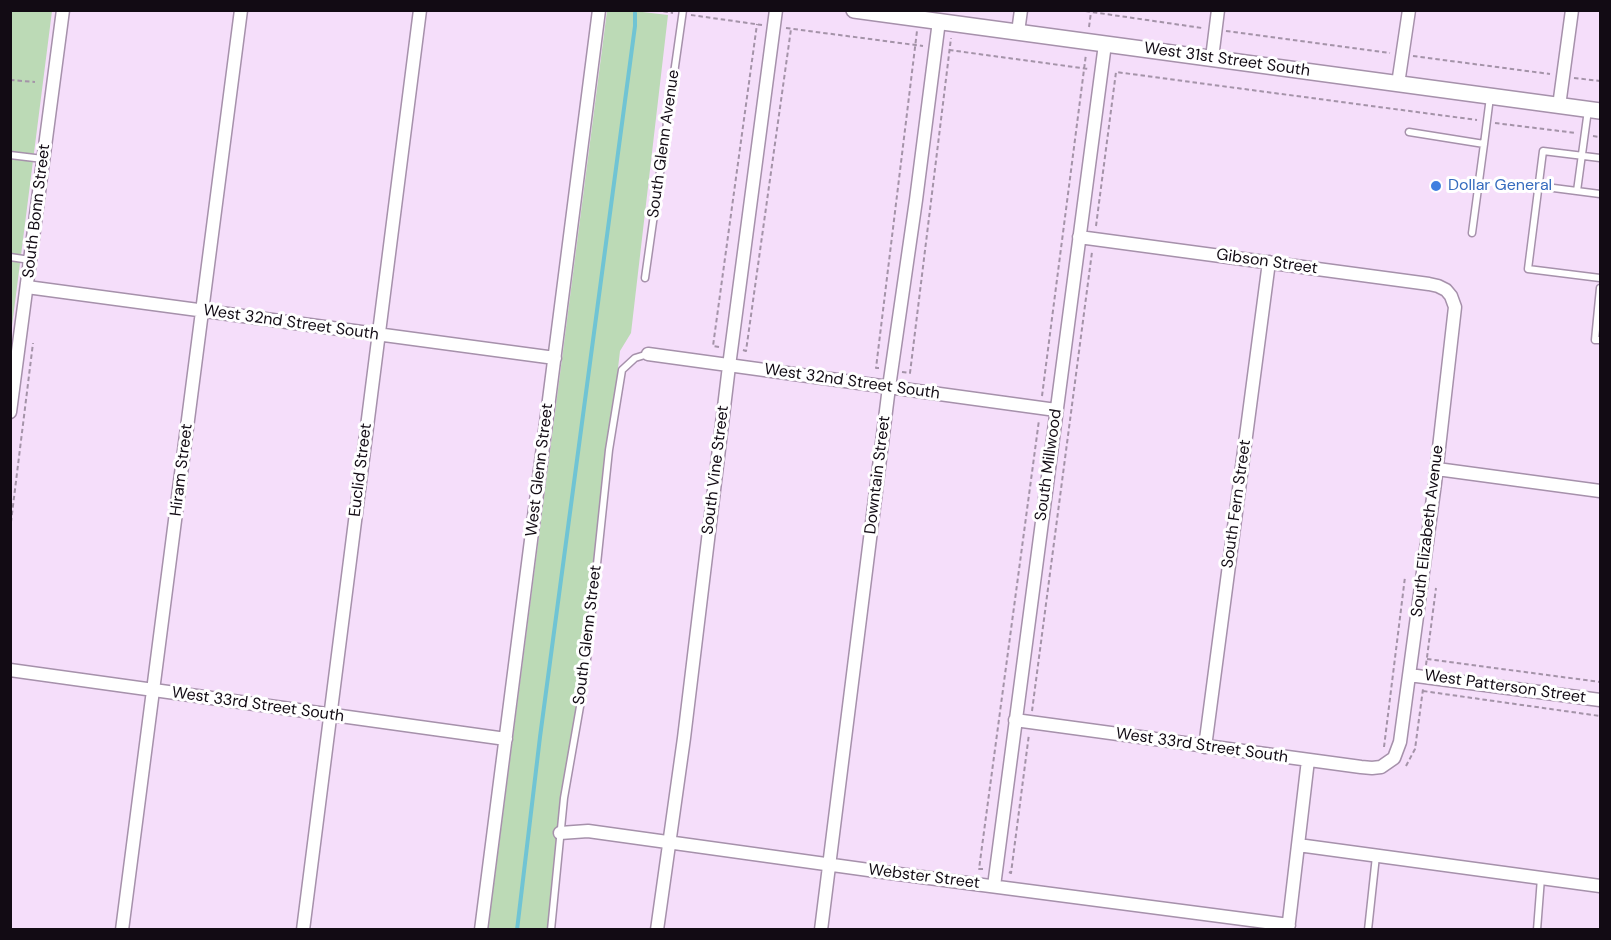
<!DOCTYPE html>
<html>
<head>
<meta charset="utf-8">
<style>
  body { margin:0 }
  #map { position:relative; width:1611px; height:940px; overflow:hidden; background:#f5defa; font-family:"DM Sans",sans-serif }
  canvas { display:block }
  .frame { position:absolute; inset:0; border:12px solid #120b14; pointer-events:none }
</style>
</head>
<body>
<div id="map">
<canvas width="1611" height="940"></canvas>
<div class="frame"></div>
</div>
<script>
const g = document.querySelector('canvas').getContext('2d');
g.lineJoin = 'round';
function fillPath(path, color) { g.fillStyle = color; g.fill(path, 'evenodd'); }
const poly = rows => new Path2D(rows.map(r => 'M' + r).join(''));
function stroke(path, color, width, dash) { g.strokeStyle = color; g.lineWidth = width; g.lineCap = dash ? 'butt' : 'round'; g.setLineDash(dash || []); g.stroke(path); }
function label(font, color, halo, rows, align = 'center') {
  g.font = font + ' "DM Sans",sans-serif'; g.lineWidth = 6; g.setLineDash([]); g.textBaseline = 'middle'; g.strokeStyle = halo; g.fillStyle = color; for (const [text, x, y, turn = 0] of rows) {
    g.save(); g.translate(x, y); g.rotate((+turn || 0) * Math.PI / 180); g.textAlign = isNaN(turn) ? turn : align; if (halo) g.strokeText(text, 0, 0); g.fillText(text, 0, 0); g.restore();
  }
}
const green = poly([
  [11,11,52,11,11,334],
  [607,11,634,11,668,15,631,333,620,351,565,824,558,849,547,929,488,930]
]);
const stream = poly([
  [517,930,540,737,635,26,635,13]
]);
const path = poly([
  [656,10,673,13],
  [1078,10,1202,28],
  [691,15,762,25],
  [1089,27,1091,12],
  [786,28,923,46],
  [1226,31,1390,53],
  [949,50,1089,69],
  [1413,56,1550,74],
  [1574,78,1600,81],
  [10,80,35,82],
  [1495,123,1576,133],
  [1593,136,1600,137],
  [1096,226,1116,72,1477,120],
  [719,347,713,346,757,24],
  [743,350,746,351,791,29],
  [879,368,876,368,917,31],
  [902,372,910,373,951,38],
  [1042,396,1086,54],
  [10,530,33,343],
  [1427,659,1600,682],
  [1426,665,1436,588],
  [1423,691,1600,716],
  [1032,711,1092,252],
  [1384,747,1405,577],
  [1406,766,1415,749,1423,689],
  [983,869,979,869,1039,420],
  [1009,872,1011,873,1029,734]
]);
const service = poly([
  [1409,132,1484,144,1472,233],
  [1484,144,1490,97],
  [10,155,43,159],
  [1600,158,1543,151,1528,269,1600,278],
  [1538,186,1600,194],
  [1577,191,1588,110],
  [10,257,30,260],
  [645,278,683,10],
  [1600,288,1595,340,1600,340],
  [551,930,564,798,585,678,609,450,622,370,635,358,648,354],
  [1368,930,1376,856],
  [1537,930,1541,878]
]);
const minor = poly([
  [1018,32,1021,10],
  [1212,58,1218,10],
  [1398,84,1409,10],
  [1559,106,1572,10],
  [27,287,555,358],
  [648,354,1056,410],
  [10,412,63,10],
  [1437,469,1600,491],
  [10,670,506,739],
  [1409,675,1600,700],
  [1015,720,1361,767,1372,768,1381,767,1394,758,1400,742,1435,483,1455,307,1451,296,1446,290,1438,286,1429,284,1079,237],
  [1205,747,1269,262],
  [560,833,588,831,883,872,1289,925],
  [1298,845,1600,886],
  [994,886,1105,44],
  [122,930,241,10],
  [303,930,420,10],
  [481,930,599,10],
  [657,930,684,738,729,366,776,10],
  [821,930,889,387,916,200,939,21],
  [1288,930,1308,760]
]);
const tertiary = poly([
  [854,10,1600,111]
]);
const markers = [
  [1436,186,6,"#3f7fe0"]
];
const streetNames = [
  ["West 31st Street South",1227,60,8],
  ["South Glenn Avenue",664,144,-82],
  ["South Bonn Street",37,211,-83],
  ["Gibson Street",1267,262,8],
  ["West 32nd Street South",291,323,8],
  ["West 32nd Street South",852,382,8],
  ["South Millwood",1049,465,-82],
  ["Hiram Street",182,470,-83],
  ["Euclid Street",361,470,-83],
  ["West Glenn Street",540,470,-83],
  ["South Vine Street",716,470,-83],
  ["Downtain Street",878,475,-83],
  ["South Fern Street",1237,504,-82],
  ["South Elizabeth Avenue",1428,531,-83],
  ["South Glenn Street",588,635,-83],
  ["West Patterson Street",1505,687,8],
  ["West 33rd Street South",258,705,8],
  ["West 33rd Street South",1202,746,8],
  ["Webster Street",924,877,7]
];
const shopNames = [
  ["Dollar General",1448,186]
];
fillPath(green, '#bcdab6');
stroke(stream, '#70c4d4', 4);
stroke(service, '#a691ab', 9);
stroke(minor, '#a691ab', 15);
stroke(tertiary, '#a691ab', 18);
stroke(path, '#a493a8', 2, [4.5, 3]);
stroke(service, '#fff', 6);
stroke(minor, '#fff', 12);
stroke(tertiary, '#fff', 15);
for (const [x, y, r, color] of markers) { const dot = new Path2D(); dot.arc(x, y, r, 0, 2 * Math.PI); g.fillStyle = color; g.fill(dot); stroke(dot, '#fff', 2); }
label('16px', '#120b14', '#fff', streetNames);
label('16px', '#366cbe', '#fff', shopNames, 'left');
</script>
</body>
</html>
